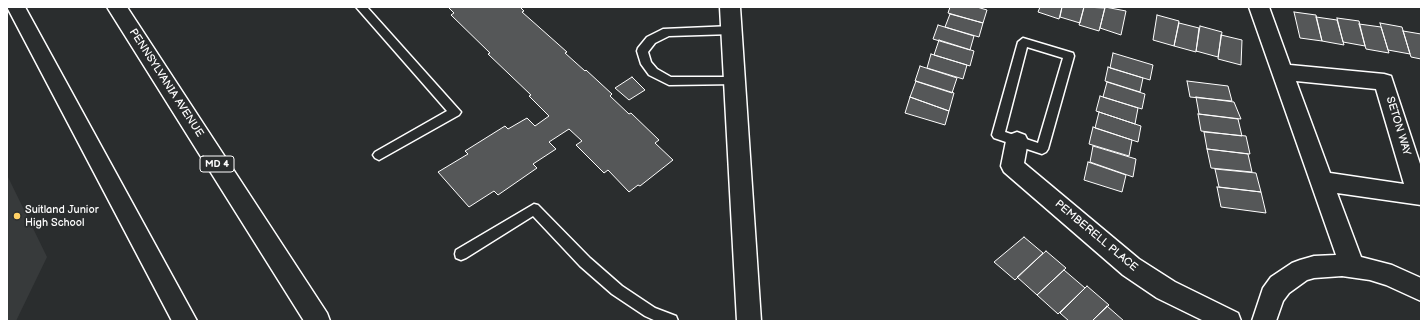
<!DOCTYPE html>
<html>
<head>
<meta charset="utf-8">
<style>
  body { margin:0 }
  #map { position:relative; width:1428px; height:328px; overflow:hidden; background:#2a2d2e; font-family:"Balsamiq Sans",sans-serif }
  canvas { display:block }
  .frame { position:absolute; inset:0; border:8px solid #fff; pointer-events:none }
</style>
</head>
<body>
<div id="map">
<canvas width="1428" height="328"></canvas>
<div class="frame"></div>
</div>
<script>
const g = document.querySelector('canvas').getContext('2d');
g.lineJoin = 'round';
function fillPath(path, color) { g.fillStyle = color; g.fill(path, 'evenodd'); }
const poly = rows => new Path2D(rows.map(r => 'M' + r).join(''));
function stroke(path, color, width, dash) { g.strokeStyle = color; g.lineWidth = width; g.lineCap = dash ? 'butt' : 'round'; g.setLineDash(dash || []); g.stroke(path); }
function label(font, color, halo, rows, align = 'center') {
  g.font = font + ' "Balsamiq Sans",sans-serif'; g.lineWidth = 3.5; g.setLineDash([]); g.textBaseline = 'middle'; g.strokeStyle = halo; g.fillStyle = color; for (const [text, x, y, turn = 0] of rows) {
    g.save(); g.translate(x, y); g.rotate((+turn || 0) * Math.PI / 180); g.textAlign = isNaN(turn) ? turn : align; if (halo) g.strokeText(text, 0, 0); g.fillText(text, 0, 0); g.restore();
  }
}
const built = poly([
  [7,175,47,257,16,321,7,321]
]);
const building = poly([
  [448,7,520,7,524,11,522,12,567,52,565,53,585,71,586,70,612,94,610,96,629,114,631,113,659,140,655,143,673,160,640,186,638,185,629,192,608,170,604,173,576,145,582,141,569,129,549,142,556,149,533,164,537,168,498,195,494,191,469,207,438,172,468,154,465,151,505,126,508,129,527,118,535,126,549,116,529,96,531,95,488,54,490,53,451,15,454,13,448,7],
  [950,7,977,7,987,10,983,23,948,13,950,7],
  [1040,7,1062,7,1059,19,1038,12,1040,7],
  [1062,7,1084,7,1080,23,1060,17,1062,7],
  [1084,7,1105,8,1099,31,1079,25,1084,7],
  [1105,7,1126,11,1121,35,1100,28,1105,7],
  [1294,12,1316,15,1322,41,1300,38,1294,12],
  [950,14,983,23,979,37,945,27,950,14],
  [1157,15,1179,21,1174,46,1153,40,1157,15],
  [1316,17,1337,20,1344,45,1322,41,1316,17],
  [1337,18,1359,21,1365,46,1343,42,1337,18],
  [1179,23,1199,28,1196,52,1174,46,1179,23],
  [1380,23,1402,27,1410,54,1388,50,1380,23],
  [1359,24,1381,27,1389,53,1366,49,1359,24],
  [938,25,974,36,970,50,933,39,938,25],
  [1200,26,1222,32,1218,57,1196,51,1200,26],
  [1403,31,1421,34,1421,59,1411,57,1403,31],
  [1221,35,1242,40,1241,65,1218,59,1221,35],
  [939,40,974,51,970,66,934,55,939,40],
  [1113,53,1153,65,1150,80,1110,68,1113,53],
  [931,54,967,65,963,79,927,68,931,54],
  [920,66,957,78,952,93,915,81,920,66],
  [1108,67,1143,78,1140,92,1105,81,1108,67],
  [632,77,645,90,629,100,615,88,632,77],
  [916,81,954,93,949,111,910,97,916,81],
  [1187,81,1228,86,1232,101,1190,97,1187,81],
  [1107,82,1145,94,1142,109,1103,97,1107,82],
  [1100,96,1138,108,1135,124,1096,111,1100,96],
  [910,97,949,111,945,125,905,113,910,97],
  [1196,97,1234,102,1241,119,1199,114,1196,97],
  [1099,112,1141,126,1138,142,1095,128,1099,112],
  [1198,114,1238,119,1242,136,1201,131,1198,114],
  [1093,127,1132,140,1129,156,1089,144,1093,127],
  [1204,132,1246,136,1250,154,1207,149,1204,132],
  [1093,146,1136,159,1133,177,1090,162,1093,146],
  [1207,149,1248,154,1252,172,1211,168,1207,149],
  [1088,162,1126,175,1122,192,1084,180,1088,162],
  [1215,169,1256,173,1261,192,1219,187,1215,169],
  [1217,187,1261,192,1266,213,1221,207,1217,187],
  [1024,237,1043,253,1015,280,994,262,1024,237],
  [1046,251,1066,268,1037,295,1017,277,1046,251],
  [1064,270,1085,288,1058,314,1037,295,1064,270],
  [1087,286,1109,305,1092,321,1069,321,1060,313,1087,286],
  [1107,306,1124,321,1092,321,1107,306]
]);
const service = poly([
  [356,7,367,7,461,112,459,115,379,160,375,158,373,155,375,152,447,111,356,7],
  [732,26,737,30,732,34,669,36,655,43,648,52,651,62,657,69,671,77,734,77,738,78,740,81,738,84,669,85,649,75,641,64,637,51,638,48,647,37,663,29,732,26],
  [1023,38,1073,53,1074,56,1048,149,1046,152,1042,154,994,138,992,135,1018,42,1023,38],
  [1027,47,1063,58,1038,143,1005,132,1027,47],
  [534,204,538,205,590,258,622,286,655,308,676,316,678,321,656,321,645,316,612,294,580,266,533,216,466,258,461,260,456,258,455,254,456,250,534,204]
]);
const minor = poly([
  [720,7,740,7,761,321,737,321,720,7],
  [1249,7,1269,7,1290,65,1384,74,1391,76,1421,167,1421,205,1337,193,1361,257,1392,265,1421,278,1421,301,1386,285,1370,280,1342,276,1314,278,1307,280,1289,293,1283,301,1276,321,1252,321,1263,288,1271,277,1292,263,1300,260,1314,256,1336,255,1249,7],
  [1296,81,1376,89,1404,184,1330,173,1296,81],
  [1017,132,1025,135,1028,141,1024,163,1139,259,1175,282,1238,313,1241,321,1204,321,1157,298,1123,275,1004,172,1001,166,1006,141,1009,135,1017,132]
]);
const trunk = poly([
  [7,7,25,7,197,321,172,321,7,7],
  [107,7,127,7,327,313,330,321,304,321,107,7]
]);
const markers = [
  [17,216,4,"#ffd166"]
];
const shields = [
  [217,164,34]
];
const shieldNames = [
  ["MD 4",217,164]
];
const streetNames = [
  ["PENNSYLVANIA AVENUE",166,83,57],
  ["SETON WAY",1398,126,73],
  ["PEMBERELL PLACE",1096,236,40]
];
const poiNames = [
  ["Suitland Junior",25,210],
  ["High School",25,223]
];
fillPath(built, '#373a3b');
fillPath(building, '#555758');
stroke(building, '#fff', 1);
stroke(service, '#fff', 3);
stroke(minor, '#fff', 3);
stroke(trunk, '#fff', 3);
fillPath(service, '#2a2d2e');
fillPath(minor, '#2a2d2e');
fillPath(trunk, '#2a2d2e');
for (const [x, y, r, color] of markers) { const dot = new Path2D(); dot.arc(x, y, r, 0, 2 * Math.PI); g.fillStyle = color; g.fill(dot); stroke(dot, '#2a2d2e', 1.5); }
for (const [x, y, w] of shields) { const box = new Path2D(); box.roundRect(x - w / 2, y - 8, w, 16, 3); g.fillStyle = '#2a2d2e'; g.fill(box); stroke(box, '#fff', 1); }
label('bold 10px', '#fff', null, shieldNames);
label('11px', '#fff', '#2a2d2e', streetNames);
label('11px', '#fff', '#2a2d2e', poiNames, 'left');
</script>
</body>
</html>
